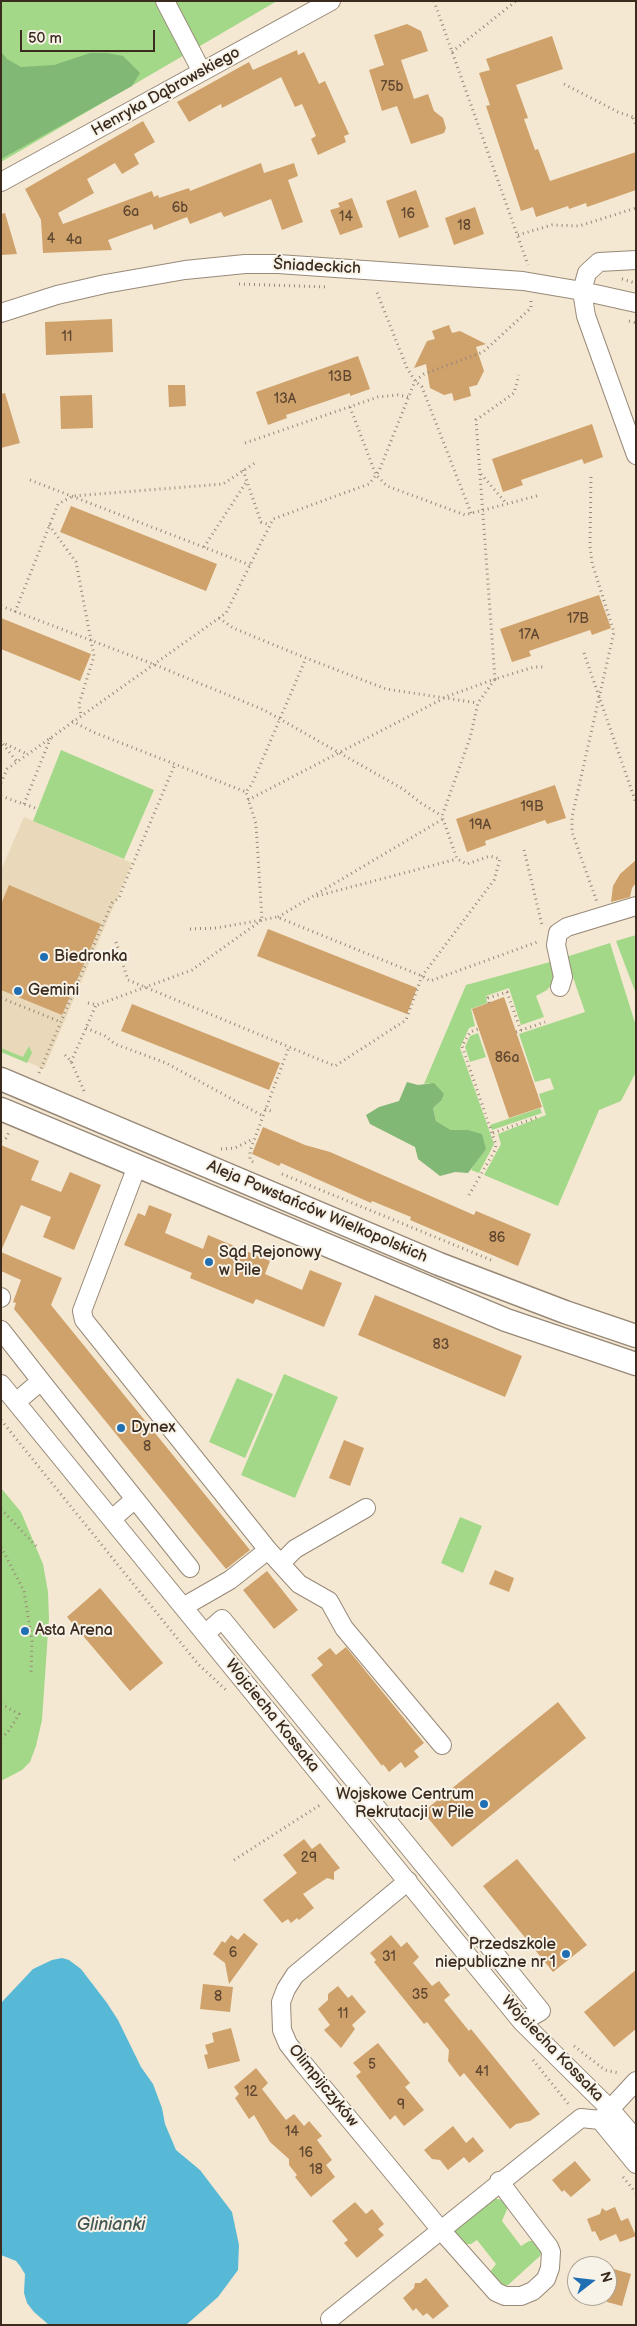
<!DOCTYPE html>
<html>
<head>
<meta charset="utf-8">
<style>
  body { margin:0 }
  #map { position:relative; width:637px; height:2326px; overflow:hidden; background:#f4e8d2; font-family:"Balsamiq Sans",sans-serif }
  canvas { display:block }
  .frame { position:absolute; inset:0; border:2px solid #3b2a1e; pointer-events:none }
  .north { position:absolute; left:567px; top:2256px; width:50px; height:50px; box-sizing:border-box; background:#f7f3e8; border:1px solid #aca397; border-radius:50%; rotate:74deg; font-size:14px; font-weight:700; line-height:20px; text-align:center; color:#3b2a1e }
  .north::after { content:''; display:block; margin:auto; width:18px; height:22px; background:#1f6fb2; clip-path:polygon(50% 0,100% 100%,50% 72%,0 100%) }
  .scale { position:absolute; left:20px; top:30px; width:135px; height:22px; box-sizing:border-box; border:2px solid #3b2a1e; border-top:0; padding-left:6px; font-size:15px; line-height:18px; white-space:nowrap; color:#3b2a1e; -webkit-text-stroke:4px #f7f3e8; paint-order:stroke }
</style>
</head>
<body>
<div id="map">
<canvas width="637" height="2326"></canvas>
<div class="frame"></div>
<div class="north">N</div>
<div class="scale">50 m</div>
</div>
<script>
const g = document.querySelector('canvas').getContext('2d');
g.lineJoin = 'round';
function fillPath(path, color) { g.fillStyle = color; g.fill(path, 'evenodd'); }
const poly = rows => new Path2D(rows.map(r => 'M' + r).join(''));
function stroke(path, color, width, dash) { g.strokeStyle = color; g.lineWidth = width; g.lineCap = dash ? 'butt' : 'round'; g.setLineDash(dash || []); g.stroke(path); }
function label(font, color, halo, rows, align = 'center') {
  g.font = font + ' "Balsamiq Sans",sans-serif'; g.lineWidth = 4; g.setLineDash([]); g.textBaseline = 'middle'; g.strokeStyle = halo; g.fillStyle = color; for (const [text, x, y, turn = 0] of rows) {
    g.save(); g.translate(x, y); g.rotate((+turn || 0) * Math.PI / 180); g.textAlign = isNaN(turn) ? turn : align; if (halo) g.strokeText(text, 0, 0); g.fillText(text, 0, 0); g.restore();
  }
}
const built = poly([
  [24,817,132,863,44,1069,1,1051,1,870]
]);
const green = poly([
  [1,1,277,1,1,162],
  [61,750,154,790,124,859,33,821],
  [636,935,636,994,616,941],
  [610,943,636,1026,636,1072,621,1101,599,1110,558,1206,484,1175,501,1144,498,1134,546,1115,539,1094,554,1089,550,1078,535,1082,519,1034,585,1012,566,957],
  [550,962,554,973,551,985,547,990,536,996,544,1017,521,1025,509,988,486,996,487,1003,471,1009,475,1026,469,1028,460,1048,494,1144,479,1173,471,1170,474,1164,468,1130,451,1130,436,1121,433,1108,441,1101,429,1083,424,1084,466,985],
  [478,1033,486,1057,470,1062,465,1047,470,1036],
  [29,1046,32,1053,27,1063,1,1052,1,1048,23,1057],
  [540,1108,542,1113,492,1130,490,1125],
  [284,1374,338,1397,295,1498,241,1475],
  [237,1378,273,1394,245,1458,209,1442],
  [1,1488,21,1512,43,1564,48,1592,49,1618,42,1720,36,1746,30,1762,22,1770,1,1781],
  [460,1517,482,1526,463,1573,441,1563],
  [493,2198,502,2200,508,2207,502,2221,521,2246,529,2241,534,2241,542,2251,540,2256,508,2285,502,2287,491,2276,490,2272,496,2264,477,2240,471,2244,463,2244,455,2232,458,2226]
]);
const forest = poly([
  [1,52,7,59,21,67,54,65,90,53,107,53,123,56,140,73,132,86,1,159],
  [407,1082,418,1085,434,1083,444,1094,441,1101,433,1108,436,1121,451,1130,468,1130,482,1134,486,1149,468,1173,455,1172,440,1176,418,1159,415,1147,370,1124,366,1115,379,1107,399,1101]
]);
const water = poly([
  [62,1958,69,1960,81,1969,107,2003,118,2020,141,2067,153,2084,162,2108,165,2124,176,2150,200,2170,232,2212,239,2245,238,2270,218,2297,186,2325,49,2325,34,2312,27,2303,24,2293,25,2274,20,2266,16,2261,1,2255,1,2003,33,1969,52,1960]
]);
const building = poly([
  [407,24,421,31,428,51,401,60,414,99,428,94,434,111,443,118,446,128,444,133,411,144,397,106,382,111,369,70,384,65,374,35],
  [552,36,563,69,516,85,528,118,524,119,535,150,538,149,550,181,636,152,636,190,587,207,586,203,569,209,568,206,536,217,533,207,521,211,486,106,490,105,479,73,490,70,486,59],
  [297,50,298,55,304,52,319,84,325,81,349,134,344,136,346,142,318,155,311,139,316,136,302,104,295,107,281,77,222,108,221,104,189,122,177,102,249,62,253,70],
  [143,121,155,142,134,154,139,164,122,174,115,163,87,179,94,193,58,213,63,224,152,191,154,197,158,195,159,198,189,188,190,191,261,163,264,173,294,163,298,176,288,180,303,222,282,230,271,199,224,217,221,212,190,224,187,217,154,230,152,224,108,240,112,250,43,253,41,220,25,189],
  [416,190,429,227,399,238,386,201],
  [352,198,363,227,340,235,330,210,340,207,338,203],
  [475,207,484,234,454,245,445,218],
  [5,213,17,254,1,255,1,214],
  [112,319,113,352,46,355,45,322],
  [449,325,452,333,460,331,486,344,476,347,484,371,477,385,469,387,471,396,454,401,452,393,444,395,430,388,426,364,414,368,427,341,435,339,432,331],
  [358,356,370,389,350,396,350,393,286,415,287,418,268,425,256,392],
  [168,385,185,385,186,406,169,407],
  [5,393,20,443,1,448,1,394],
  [92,395,93,428,61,429,60,396],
  [592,424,603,457,584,464,582,459,521,480,523,485,503,492,492,459],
  [71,506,217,564,206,591,60,532],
  [599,595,611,628,592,635,590,630,529,651,531,656,512,662,500,629],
  [1,618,91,654,80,681,1,649],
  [555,785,566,818,547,824,545,820,485,841,486,845,467,852,456,819],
  [636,860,636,883,632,888,630,897,611,902,613,886,620,874],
  [9,885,101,924,62,1015,1,990,1,904],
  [268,929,417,988,407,1014,257,956],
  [504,997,542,1107,509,1118,472,1009],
  [132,1004,280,1063,269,1090,121,1031],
  [263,1127,305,1145,330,1152,474,1215,476,1211,531,1234,518,1266,410,1220,411,1217,372,1201,371,1203,281,1163,279,1166,252,1154],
  [1,1145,39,1161,31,1180,61,1192,70,1172,101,1185,74,1250,43,1237,51,1217,21,1205,1,1251],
  [149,1205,172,1214,165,1233,203,1249,208,1235,270,1261,265,1274,302,1290,310,1270,342,1283,324,1327,256,1299,253,1304,190,1278,192,1273,124,1245,138,1213,145,1216],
  [1,1252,62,1278,51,1305,250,1550,226,1569,14,1309,16,1303,13,1302,21,1280,1,1271],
  [375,1295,522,1356,505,1397,358,1335],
  [344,1440,364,1448,350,1486,329,1478],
  [495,1570,514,1578,509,1592,489,1584],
  [267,1571,298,1610,274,1629,243,1590],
  [100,1588,163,1663,130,1691,67,1617],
  [346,1647,424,1743,414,1751,419,1757,405,1768,401,1762,389,1772,383,1764,382,1766,311,1675,323,1665,317,1658,330,1648,336,1655],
  [558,1702,586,1738,452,1847,423,1812],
  [304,1839,312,1849,320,1843,340,1868,334,1872,334,1880,327,1878,303,1894,314,1908,299,1920,297,1918,291,1923,288,1919,282,1923,263,1900,297,1873,283,1855],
  [517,1859,587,1945,553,1972,483,1886],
  [244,1933,258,1944,229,1984,225,1963,213,1954,222,1941,225,1943,231,1935,238,1940],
  [391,1935,401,1947,407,1942,419,1957,413,1963,432,1986,439,1981,450,1995,444,2000,469,2031,471,2029,540,2114,530,2121,516,2124,510,2129,464,2073,460,2077,448,2061,449,2050,427,2022,424,2024,374,1962,376,1960,370,1953],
  [636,1970,636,2029,614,2047,584,2012],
  [203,1984,233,1987,230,2012,200,2009],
  [338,1986,348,1998,352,1995,366,2012,352,2025,355,2029,341,2048,324,2030,330,2025,318,2009,328,2000,328,1994],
  [231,2028,240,2061,208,2069,204,2055,208,2054,205,2045,214,2042,212,2033],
  [378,2043,410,2083,405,2087,424,2110,404,2126,395,2115,390,2120,356,2076,361,2072,353,2063],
  [256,2068,268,2083,262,2089,286,2120,294,2114,304,2126,309,2121,322,2136,317,2140,332,2160,326,2165,335,2177,311,2197,295,2177,297,2175,289,2165,289,2159,270,2142,254,2115,249,2119,235,2098,239,2094,234,2087],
  [453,2126,466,2143,473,2137,484,2151,469,2163,464,2157,448,2170,440,2160,432,2159,424,2150],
  [575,2161,591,2180,571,2197,564,2190,562,2192,552,2180],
  [355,2202,366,2214,372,2209,384,2224,378,2229,384,2235,357,2258,344,2243,348,2240,332,2221],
  [615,2207,621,2221,628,2218,636,2236,620,2242,616,2234,600,2241,595,2231,592,2232,587,2219,600,2214,602,2208,606,2211],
  [607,2267,631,2274,622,2306,607,2302],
  [426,2278,449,2306,433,2319,427,2313,423,2316,416,2308,413,2311,403,2298,414,2288,415,2283,420,2283]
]);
const path = poly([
  [434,1,528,265],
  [452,52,516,1],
  [564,84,618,112,636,118],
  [633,118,636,125],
  [518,235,552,225,579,226,636,208],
  [622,279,635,283],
  [239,284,328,287],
  [629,321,636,323],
  [350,407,376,475,387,486,465,515,540,495],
  [245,443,378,397,398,395,409,397],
  [243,470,261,522,270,525],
  [481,474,506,503],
  [591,477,590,546,592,563,614,632,572,817,572,832,597,902],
  [30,480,250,565],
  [471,513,422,387,415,381,424,374,483,352,531,308,531,298],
  [49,525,76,562,94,656,79,704,81,715],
  [204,547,247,481],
  [1,606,153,664,264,710,403,789,421,803,442,816],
  [15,612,58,504,73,496,223,484,255,463],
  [219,618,233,628,306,658,386,689,478,703],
  [584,653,636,803],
  [72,721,93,732,246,792,252,784,306,658],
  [1,742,27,754],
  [3,744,17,762],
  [1,783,7,769,226,613,273,519,369,484,379,471,415,381,407,368,376,290],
  [1,796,38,809],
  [248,800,448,696,495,679,476,420,514,393,519,375],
  [24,804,51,737],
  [524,850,542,925],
  [317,896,457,859],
  [278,917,443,819],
  [190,929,216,928,262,920,256,824,246,792],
  [116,942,128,980,335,1066,406,1020,422,976,494,880,500,859,490,856,467,864,457,859,442,816,470,738,478,703,495,679,534,667,543,667],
  [1,998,61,1022],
  [88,1003,97,1005,192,970,262,920,277,917,422,976,430,981,540,941],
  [489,1003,488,998,507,992,521,1031],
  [86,1028,105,1036,115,1044,166,1063,263,1116],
  [516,1032,545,1022],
  [65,1055,71,1061,84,1091],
  [71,1062,96,1005],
  [39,1073,112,903,119,898,121,892,175,764],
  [265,1109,274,1112],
  [493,1133,538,1117],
  [1,1141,6,1138,9,1132],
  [221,1149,235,1148,253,1139],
  [253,1162,250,1160,250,1151,289,1047],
  [282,1174,491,1260],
  [469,1195,495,1150,496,1145,462,1046,470,1032,478,1029],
  [1,1420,198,1664,226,1690],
  [1,1509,37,1547],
  [1,1547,24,1591,32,1641,31,1674],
  [1,1704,19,1714,8,1732,1,1738],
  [234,1860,320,1805],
  [574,2046,605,2070,619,2073],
  [533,2060,570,2106],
  [623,2177,636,2193]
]);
const minor = poly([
  [165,1,202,72],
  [1,182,331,1],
  [636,260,599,262,587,273,582,291,586,316,636,455],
  [1,313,57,295,105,284,185,270,245,264,278,264,523,281,582,291,636,303],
  [560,987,563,977,556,945,558,933,567,927,636,906],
  [137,1166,82,1311,84,1320,268,1550,299,1584,329,1601,344,1628,442,1745],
  [1,1297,1,1298],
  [1,1330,41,1381,16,1402],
  [41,1381,135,1499,112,1519],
  [1,1384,522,2022,610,2109,636,2139],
  [135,1499,190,1568],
  [281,1563,295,1549,366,1508],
  [183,1607,230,1580,268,1550],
  [205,1634,222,1619,435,1879,541,2011,522,2022],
  [408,1881,295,1975,286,1989,281,2002,282,2030,288,2044,302,2062,440,2229,496,2292,505,2296,521,2296,533,2291,546,2279,550,2268,551,2252,549,2247,499,2181],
  [636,2081,600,2120,636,2164],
  [330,2319,581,2118,600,2120]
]);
const major = poly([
  [1,1079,439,1264,565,1312,636,1336],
  [1,1109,506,1320,636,1364]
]);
const markers = [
  [44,957,5,"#1f6fb2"],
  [18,991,5,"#1f6fb2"],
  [209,1262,5,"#1f6fb2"],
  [121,1428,5,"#1f6fb2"],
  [25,1631,5,"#1f6fb2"],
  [484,1804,5,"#1f6fb2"],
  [566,1954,5,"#1f6fb2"]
];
const numberNames = [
  ["75b",392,87],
  ["6b",180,208],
  ["6a",131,212],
  ["16",408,214],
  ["14",346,217],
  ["18",464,226],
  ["4",51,239],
  ["4a",74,240],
  ["11",67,337],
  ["13B",340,377],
  ["13A",285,399],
  ["17B",578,619],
  ["17A",529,635],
  ["19B",532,807],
  ["19A",480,825],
  ["86a",507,1058],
  ["86",497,1238],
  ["83",441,1345],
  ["8",147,1447],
  ["29",309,1858],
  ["6",233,1953],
  ["31",389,1957],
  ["35",420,1995],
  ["8",218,1997],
  ["11",343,2014],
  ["5",372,2065],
  ["41",482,2072],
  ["12",251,2092],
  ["9",401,2105],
  ["14",292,2132],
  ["16",306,2153],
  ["18",316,2170]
];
const streetNames = [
  ["Henryka Dąbrowskiego",166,92,-29],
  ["Śniadeckich",317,267,3],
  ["Aleja Powstańców Wielkopolskich",317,1212,23],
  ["Wojciecha Kossaka",272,1716,51],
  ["Wojciecha Kossaka",552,2049,46],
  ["Olimpijczyków",323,2086,51]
];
const poiNames = [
  ["Biedronka",54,957],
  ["Gemini",28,991],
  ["Sąd Rejonowy",219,1253],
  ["w Pile",219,1271],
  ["Dynex",131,1428],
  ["Asta Arena",35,1631],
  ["Wojskowe Centrum",474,1795,"right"],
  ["Rekrutacji w Pile",474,1813,"right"],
  ["Przedszkole",556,1945,"right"],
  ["niepubliczne nr 1",556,1963,"right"]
];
const waterNames = [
  ["Glinianki",111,2225]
];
fillPath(built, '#e9d9ba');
fillPath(green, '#a3d889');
fillPath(forest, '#82b875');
fillPath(water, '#58b9d6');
fillPath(building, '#cfa16b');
stroke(minor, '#988978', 20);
stroke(major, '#988978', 25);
stroke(path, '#988978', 3, [1, 4]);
stroke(minor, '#fff', 18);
stroke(major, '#fff', 22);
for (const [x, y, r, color] of markers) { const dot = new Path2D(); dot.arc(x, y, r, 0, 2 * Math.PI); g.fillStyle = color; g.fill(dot); stroke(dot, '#f7f3e8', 2); }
label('14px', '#604831', null, numberNames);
label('16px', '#3b2a1e', '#f7f3e8', streetNames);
label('16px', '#3b2a1e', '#f7f3e8', poiNames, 'left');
label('italic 18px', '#455', '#f7f3e8', waterNames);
</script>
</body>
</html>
